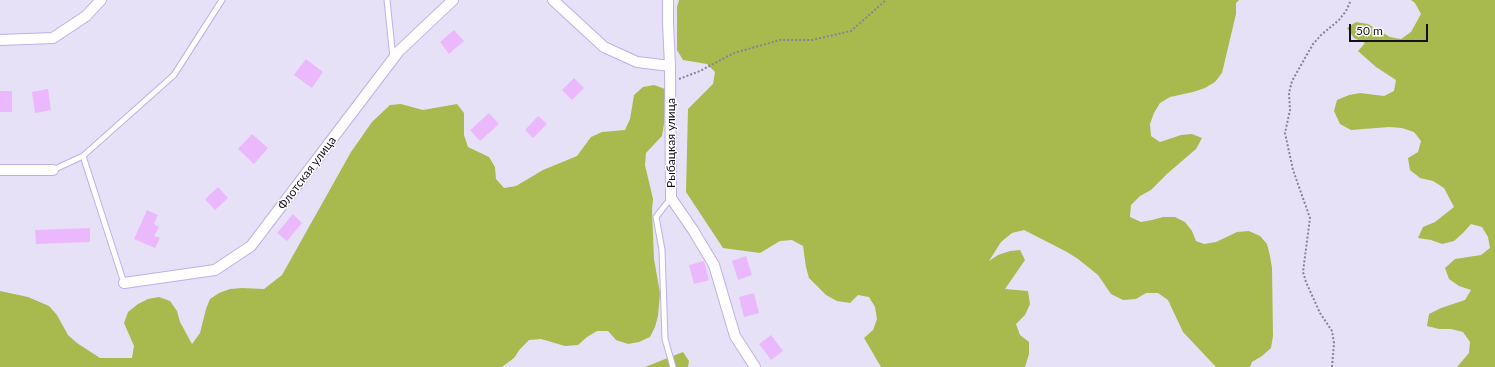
<!DOCTYPE html>
<html>
<head>
<meta charset="utf-8">
<style>
  body { margin:0 }
  #map { position:relative; width:1495px; height:367px; overflow:hidden; background:#e7e1f7; font-family:Lato,sans-serif }
  canvas { display:block }
  .scale { position:absolute; left:1349px; top:24px; width:79px; height:18px; box-sizing:border-box; border:2px solid #150f22; border-top:0; padding-left:5px; font-size:12px; line-height:14px; white-space:nowrap; color:#150f22; -webkit-text-stroke:3px #fff; paint-order:stroke }
</style>
</head>
<body>
<div id="map">
<canvas width="1495" height="367"></canvas>
<div class="scale">50 m</div>
</div>
<script>
const g = document.querySelector('canvas').getContext('2d');
g.lineJoin = 'round';
function fillPath(path, color) { g.fillStyle = color; g.fill(path, 'evenodd'); }
const poly = rows => new Path2D(rows.map(r => 'M' + r).join(''));
function stroke(path, color, width, dash) { g.strokeStyle = color; g.lineWidth = width; g.lineCap = dash ? 'butt' : 'round'; g.setLineDash(dash || []); g.stroke(path); }
function label(font, color, halo, rows, align = 'center') {
  g.font = font + ' Lato,sans-serif'; g.lineWidth = 3; g.setLineDash([]); g.textBaseline = 'middle'; g.strokeStyle = halo; g.fillStyle = color; for (const [text, x, y, turn = 0] of rows) {
    g.save(); g.translate(x, y); g.rotate((+turn || 0) * Math.PI / 180); g.textAlign = isNaN(turn) ? turn : align; if (halo) g.strokeText(text, 0, 0); g.fillText(text, 0, 0); g.restore();
  }
}
const forest = poly([
  [679,0,1239,0,1236,3,1236,14,1222,73,1215,82,1205,88,1193,92,1170,97,1160,103,1154,113,1150,124,1151,136,1160,142,1181,135,1192,134,1202,138,1196,149,1168,173,1151,190,1140,196,1131,205,1130,217,1141,222,1152,220,1163,217,1175,217,1185,222,1192,231,1196,241,1204,244,1216,242,1237,232,1249,231,1260,236,1267,244,1270,256,1272,268,1273,336,1271,348,1262,356,1252,362,1250,367,1216,367,1183,332,1168,300,1158,293,1146,293,1136,299,1123,300,1111,294,1098,275,1078,259,1067,252,1024,230,1012,233,1001,242,989,261,998,255,1010,251,1020,250,1025,260,1005,289,1028,291,1030,304,1025,315,1016,324,1020,335,1029,342,1029,354,1025,367,881,367,864,338,873,330,877,319,875,307,869,297,858,295,850,303,837,301,826,295,809,278,806,267,803,246,792,240,780,241,760,253,723,248,686,192,688,109,713,84,715,72,707,64,683,60,677,50,677,7],
  [1411,0,1495,0,1495,367,1457,367,1469,353,1470,342,1463,332,1451,329,1439,329,1427,326,1429,314,1441,308,1465,300,1471,290,1459,286,1449,279,1445,268,1455,259,1481,255,1490,248,1488,237,1482,227,1471,224,1463,233,1454,241,1442,244,1431,240,1418,238,1423,227,1435,222,1454,207,1444,188,1433,181,1420,178,1410,170,1408,158,1418,152,1421,141,1414,132,1402,128,1389,127,1351,130,1340,124,1334,111,1337,100,1349,95,1360,93,1384,96,1394,91,1396,80,1376,67,1358,51,1365,43,1354,38,1347,28,1356,22,1368,24,1390,37,1401,39,1411,32,1421,14,1415,3],
  [654,85,665,89,664,124,662,136,646,153,645,165,653,199,652,210,654,259,660,293,658,316,655,327,650,337,639,342,628,344,616,340,608,331,597,331,587,337,578,345,565,346,541,339,529,340,520,349,514,358,502,367,0,367,0,291,28,297,49,306,57,315,68,335,77,343,100,358,132,358,134,346,124,323,128,312,138,304,148,299,159,297,170,301,177,311,180,322,192,344,200,333,206,309,210,299,219,293,230,289,242,288,264,289,282,275,351,152,372,122,390,105,401,104,423,110,457,104,464,113,464,135,468,147,489,157,495,167,496,179,504,188,516,186,543,170,577,156,591,137,602,132,625,130,630,119,634,95,643,87],
  [683,352,689,361,688,367,645,367]
]);
const building = poly([
  [454,30,464,41,449,54,440,42],
  [306,59,323,72,312,88,294,75],
  [574,78,584,88,572,100,562,90],
  [48,89,51,110,35,113,32,92],
  [0,91,12,91,12,112,0,112],
  [489,113,499,124,480,141,470,130],
  [538,116,547,124,533,138,525,130],
  [252,134,268,148,254,164,238,149],
  [218,187,228,198,215,210,205,199],
  [147,210,158,215,154,224,159,227,154,236,160,238,155,248,134,239],
  [293,214,302,223,287,241,277,233],
  [90,228,90,242,36,244,35,230],
  [746,256,752,275,738,280,732,261],
  [704,261,709,280,694,284,689,265],
  [754,293,759,313,744,317,739,297],
  [771,335,783,351,771,360,759,344]
]);
const path = poly([
  [679,79,700,71,734,53,780,40,812,40,851,31,886,0],
  [1332,367,1334,343,1332,331,1320,313,1306,282,1303,272,1310,218,1293,170,1285,133,1290,110,1289,93,1292,81,1313,44,1321,35,1339,20,1346,11,1351,0]
]);
const lane = poly([
  [387,0,393,58],
  [83,156,124,283],
  [53,170,83,156,174,75,222,0],
  [671,198,656,217,662,250,665,339,673,367]
]);
const street = poly([
  [553,0,604,47,637,62,670,66],
  [668,0,668,23,670,66,671,198,693,230,714,265,735,336,755,367],
  [0,40,53,38,86,16,101,0],
  [0,170,53,170],
  [124,283,215,270,251,246,399,51,453,0]
]);
const streetNames = [
  ["Рыбацкая улица",671,143,-90],
  ["Флотская улица",307,173,-53]
];
fillPath(forest, '#a8ba4d');
fillPath(building, '#ecb8fd');
stroke(lane, '#bfb0e5', 7);
stroke(street, '#bfb0e5', 12);
stroke(path, '#888296', 2, [2, 2]);
stroke(lane, '#fff', 5);
stroke(street, '#fff', 10);
label('12px', '#150f22', '#fff', streetNames);
</script>
</body>
</html>
